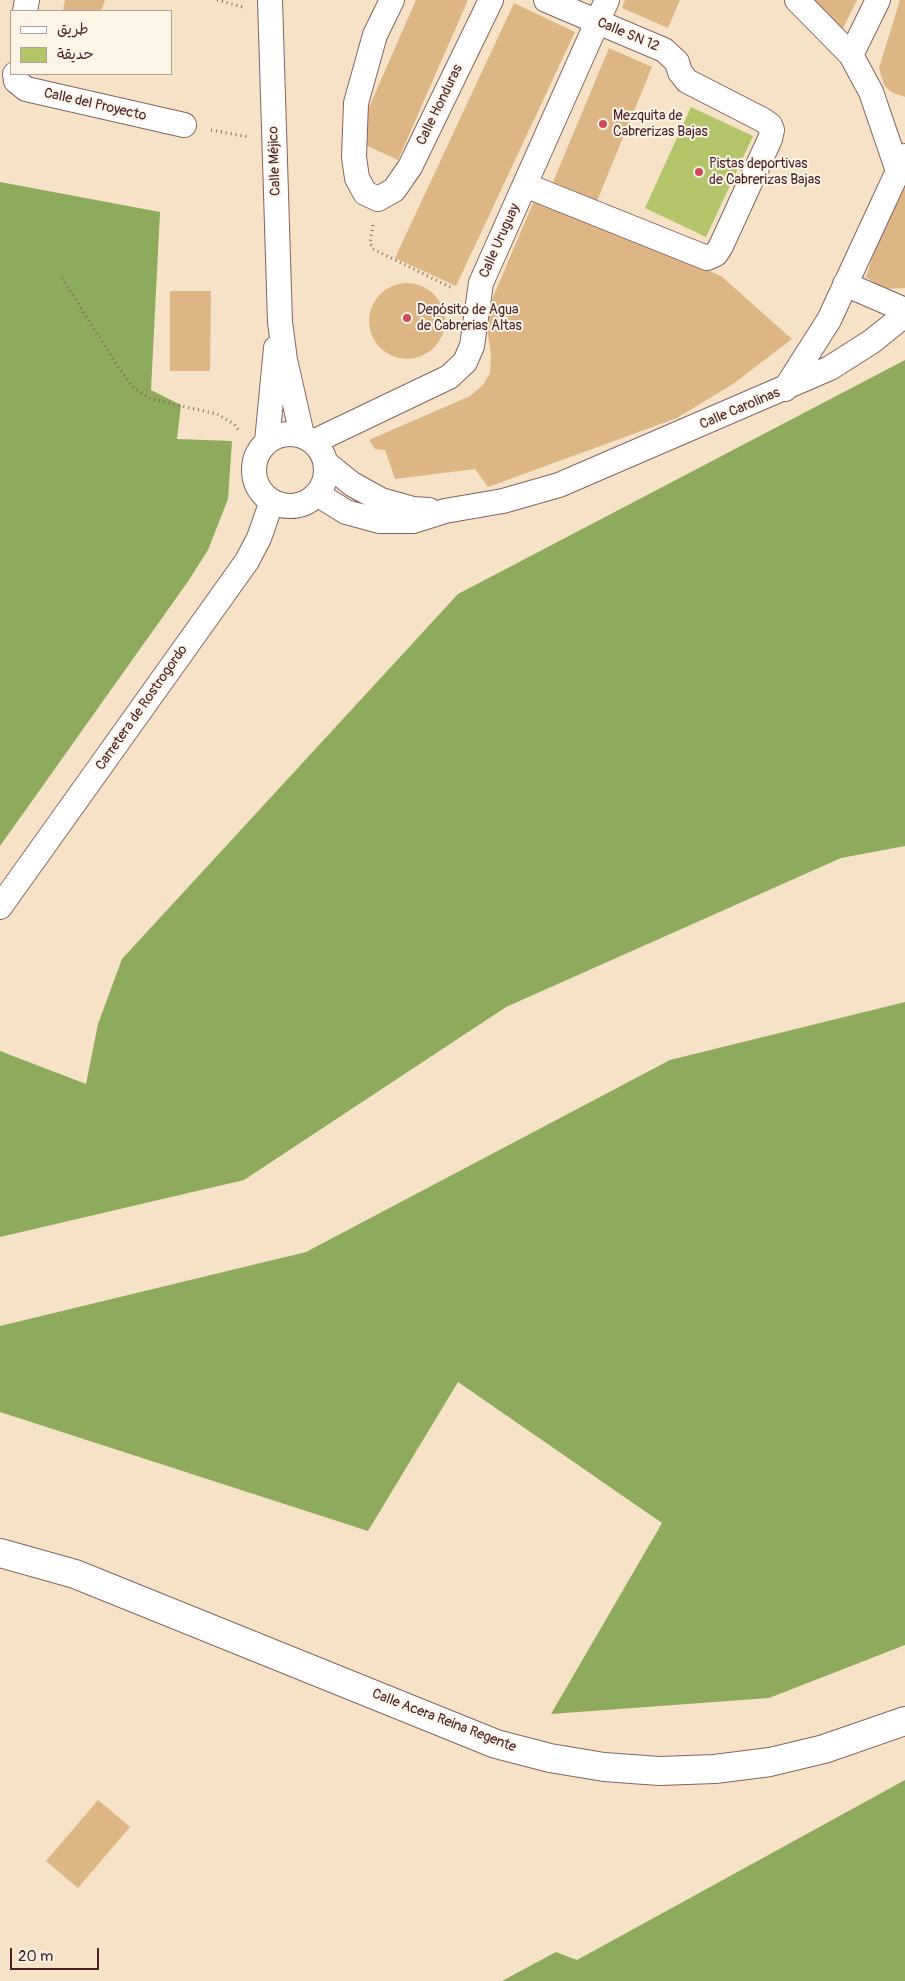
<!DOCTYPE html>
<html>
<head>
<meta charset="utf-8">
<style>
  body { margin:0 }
  #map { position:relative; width:905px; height:1981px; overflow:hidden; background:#f6e2c6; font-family:Pangolin,"Playpen Sans Arabic",sans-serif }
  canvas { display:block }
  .legend { position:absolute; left:10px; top:10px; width:162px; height:65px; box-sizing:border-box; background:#fcf5e5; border:1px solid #b59f9b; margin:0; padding:6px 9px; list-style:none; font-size:15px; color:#4a1f2b }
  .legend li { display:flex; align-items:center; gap:10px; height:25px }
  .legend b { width:25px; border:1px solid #b59f9b }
  .scale { position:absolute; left:10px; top:1948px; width:89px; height:22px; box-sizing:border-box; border:2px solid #4a1f2b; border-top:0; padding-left:6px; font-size:15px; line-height:18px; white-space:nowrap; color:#4a1f2b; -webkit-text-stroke:4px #fcf5e5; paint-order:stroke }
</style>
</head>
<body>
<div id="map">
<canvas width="905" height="1981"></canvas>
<ul class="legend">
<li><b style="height:6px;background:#fff"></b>طريق</li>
<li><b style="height:14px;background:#b3c568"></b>حديقة</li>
</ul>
<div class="scale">20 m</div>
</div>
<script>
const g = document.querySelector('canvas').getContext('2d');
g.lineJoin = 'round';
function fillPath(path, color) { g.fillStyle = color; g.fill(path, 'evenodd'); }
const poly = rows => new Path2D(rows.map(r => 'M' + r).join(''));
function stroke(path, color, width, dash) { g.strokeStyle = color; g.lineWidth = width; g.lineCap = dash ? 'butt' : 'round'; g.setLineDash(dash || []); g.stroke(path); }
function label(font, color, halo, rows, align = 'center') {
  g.font = font + ' Pangolin,sans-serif'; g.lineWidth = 4; g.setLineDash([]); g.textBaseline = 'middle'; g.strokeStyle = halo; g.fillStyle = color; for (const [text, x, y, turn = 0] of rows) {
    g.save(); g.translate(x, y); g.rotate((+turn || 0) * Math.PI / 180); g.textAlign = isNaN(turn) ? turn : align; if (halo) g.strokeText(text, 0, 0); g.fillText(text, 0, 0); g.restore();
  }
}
const green = poly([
  [691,107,753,136,706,237,645,208]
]);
const forest = poly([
  [0,182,160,212,151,390,181,405,177,439,232,441,228,499,208,550,189,580,0,846],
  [905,360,905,846,841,858,506,1007,244,1180,0,1237,0,1051,86,1084,98,1024,122,959,458,594],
  [905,1002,905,1645,769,1698,551,1714,662,1523,458,1382,368,1531,0,1412,0,1326,306,1252,670,1060],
  [905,1780,905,1981,502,1981,556,1952,577,1960]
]);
const building = poly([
  [65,0,105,0,101,11,63,11],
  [416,0,468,0,398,160,363,144,363,121],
  [625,0,680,0,668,28,622,8],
  [800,0,857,0,841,32],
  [900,0,905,0,905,97,891,92,884,85,879,68],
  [514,3,575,32,456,286,395,258],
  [609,48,652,67,597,201,553,182],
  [905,181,905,288,884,289,866,277,883,225],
  [536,196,721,276,792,339,733,384,677,418,488,487,475,469,395,479,385,450,375,449,369,440,470,396,483,385,490,373,491,354,485,316],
  '369 321a38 38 0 1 1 76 0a38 38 0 1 1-76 0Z',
  [170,291,211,291,210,371,170,371],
  [98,1800,130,1827,78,1888,46,1861]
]);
const path = poly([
  [217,0,243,7],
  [211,130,249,137],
  [373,225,370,242,373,249,452,288],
  [62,278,122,373,134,388,151,399,217,414,234,424,240,432]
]);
const minor = poly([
  [270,0,280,322,285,360,302,435],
  [392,0,375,35,356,103,354,157,357,178,365,193,378,199,394,190,410,167,491,0],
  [797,0,851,55,871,92,898,171],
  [25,11,27,0],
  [851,55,878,0],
  [15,74,16,81,26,89,184,125],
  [525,185,707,258,716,254,721,246,770,139,772,130,770,125,763,120,687,81,680,72,677,62,664,50,546,0],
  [845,284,905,310],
  [785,389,829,320,905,156],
  '254 470a36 36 0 1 1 72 0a36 36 0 1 1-72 0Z',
  [267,442,276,348],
  [313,442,449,377,465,362,472,346,481,283,607,0],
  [326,463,352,484,381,500,413,509,429,510],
  [317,494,346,512,379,521,413,521,445,511,503,501,559,485,830,368,871,342,905,315],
  [0,907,247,561,259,538,272,501]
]);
const tertiary = poly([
  [0,1553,75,1574,496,1744,550,1758,604,1767,659,1771,715,1769,770,1762,824,1749,905,1721]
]);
const markers = [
  [603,124,5,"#d1495b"],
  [699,172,5,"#d1495b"],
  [407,318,5,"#d1495b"]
];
const streetNames = [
  ["Calle SN 12",628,35,23],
  ["Calle del Proyecto",95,105,13],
  ["Calle Honduras",440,105,-64],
  ["Calle Méjico",275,161,-92],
  ["Calle Uruguay",500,241,-66],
  ["Calle Carolinas",740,409,-23],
  ["Carretera de Rostrogordo",142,708,-55],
  ["Calle Acera Reina Regente",444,1721,21]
];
const poiNames = [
  ["Mezquita de",613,116],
  ["Cabrerizas Bajas",613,132],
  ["Pistas deportivas",709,164],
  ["de Cabrerizas Bajas",709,180],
  ["Depósito de Agua",417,310],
  ["de Cabrerias Altas",417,326]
];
fillPath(green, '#b3c568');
fillPath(forest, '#8eaa5c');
fillPath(building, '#deb686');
stroke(minor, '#866361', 26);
stroke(tertiary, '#866361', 30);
stroke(path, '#866361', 3, [1, 4]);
stroke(minor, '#fff', 24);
stroke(tertiary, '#fff', 28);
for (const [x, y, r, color] of markers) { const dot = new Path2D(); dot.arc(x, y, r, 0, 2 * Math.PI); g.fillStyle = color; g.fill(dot); stroke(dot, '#fcf5e5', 2); }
label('14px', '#4a1f2b', '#fcf5e5', streetNames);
label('14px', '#4a1f2b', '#fcf5e5', poiNames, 'left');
</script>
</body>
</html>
